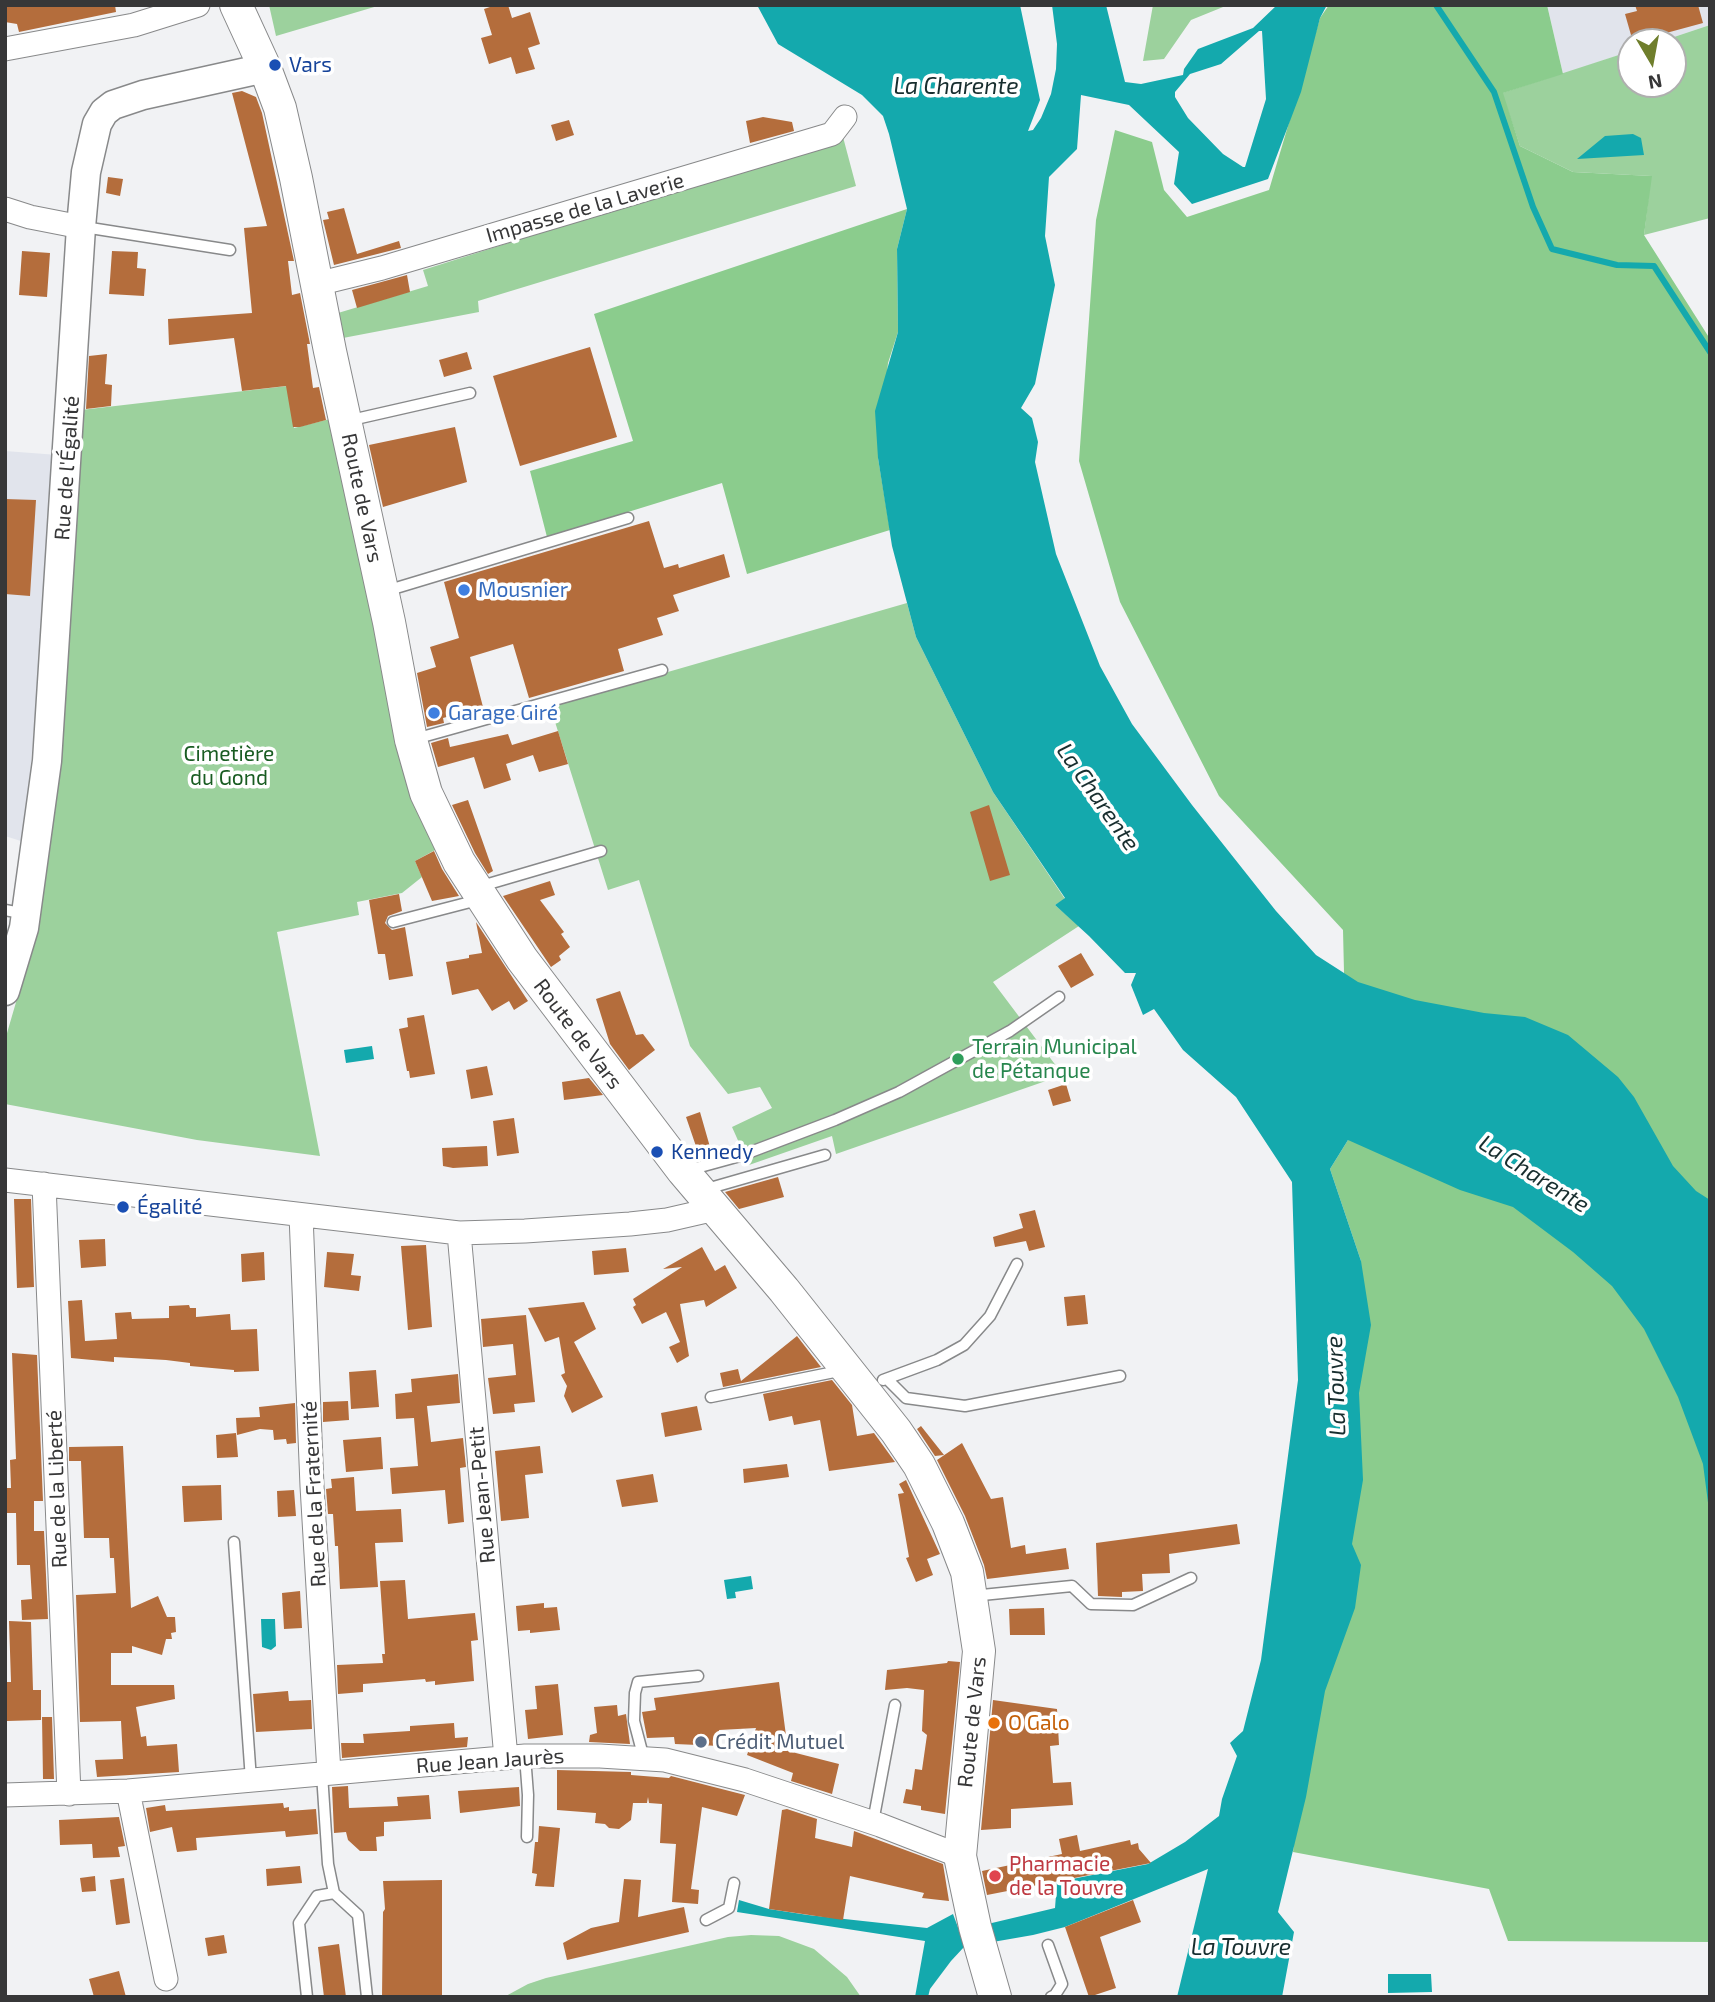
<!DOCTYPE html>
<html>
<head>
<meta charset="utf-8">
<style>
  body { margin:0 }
  #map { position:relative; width:1715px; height:2002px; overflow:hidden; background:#f1f2f4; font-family:"Exo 2",sans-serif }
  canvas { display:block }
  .frame { position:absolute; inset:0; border:7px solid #373738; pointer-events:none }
  .north { position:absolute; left:1617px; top:28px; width:70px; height:70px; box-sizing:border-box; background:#fff; border:2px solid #afafaf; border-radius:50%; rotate:170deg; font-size:19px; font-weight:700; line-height:28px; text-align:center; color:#373738 }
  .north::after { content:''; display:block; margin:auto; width:24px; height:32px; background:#6f7e2c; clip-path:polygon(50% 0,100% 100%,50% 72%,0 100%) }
</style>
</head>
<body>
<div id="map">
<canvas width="1715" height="2002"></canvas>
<div class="frame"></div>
<div class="north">N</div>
</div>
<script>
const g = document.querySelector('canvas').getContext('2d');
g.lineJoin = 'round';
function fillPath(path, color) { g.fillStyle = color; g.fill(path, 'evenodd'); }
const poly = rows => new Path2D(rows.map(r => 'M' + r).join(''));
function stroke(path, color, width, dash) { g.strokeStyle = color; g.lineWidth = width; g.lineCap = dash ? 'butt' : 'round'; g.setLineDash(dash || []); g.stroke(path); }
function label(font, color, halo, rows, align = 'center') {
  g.font = font + ' "Exo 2",sans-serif'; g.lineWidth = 7; g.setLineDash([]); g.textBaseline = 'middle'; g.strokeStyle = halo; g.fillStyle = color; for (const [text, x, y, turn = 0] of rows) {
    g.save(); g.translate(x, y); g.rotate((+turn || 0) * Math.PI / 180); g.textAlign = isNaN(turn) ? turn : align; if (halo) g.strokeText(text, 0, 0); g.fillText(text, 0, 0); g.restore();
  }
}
const built = poly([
  [1547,5,1710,5,1710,25,1659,42,1631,42,1631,51,1563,74],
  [5,451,58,455,24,842,5,836]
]);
const green = poly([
  [269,5,381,5,276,36],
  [1153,5,1228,5,1191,20,1164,59,1143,61],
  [1710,25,1710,218,1644,235,1651,176,1573,172,1520,146,1502,93,1631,51,1631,84,1673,84,1673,42,1659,42],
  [843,137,856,186,478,301,479,312,343,338,338,313,428,286,423,270],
  [287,386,294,428,330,419,437,849,415,861,422,877,402,893,357,902,359,915,277,932,320,1156,197,1140,5,1104,5,1040,28,961,81,410],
  [907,603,916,637,993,792,1065,899,1055,905,1079,926,993,982,1063,1075,836,1154,832,1136,749,1165,732,1127,772,1108,760,1087,728,1094,690,1046,639,880,608,890,550,706],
  [751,1935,779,1936,814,1949,847,1977,861,1997,504,1997,528,1984,546,1978,728,1937]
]);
const forest = poly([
  [1329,5,1547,5,1563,74,1503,93,1520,146,1573,172,1652,176,1644,235,1710,339,1710,1942,1508,1941,1489,1889,1293,1852,1361,1261,1330,1169,1348,1140,1343,930,1219,796,1120,602,1079,461,1096,220,1115,130,1152,142,1164,190,1187,217,1269,190,1320,18],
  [907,209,897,249,898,332,888,363,878,458,890,530,747,574,722,483,547,537,530,471,633,441,594,314]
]);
const water = poly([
  [757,5,1020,5,1040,100,1028,131,1033,130,1041,118,1051,94,1056,69,1057,44,1052,5,1106,5,1125,82,1141,84,1183,75,1184,69,1198,49,1253,28,1277,5,1327,5,1320,18,1301,92,1268,179,1192,204,1174,184,1179,152,1129,105,1081,95,1077,149,1049,177,1045,236,1055,285,1035,384,1021,408,1032,418,1038,442,1035,462,1056,554,1100,666,1132,724,1192,805,1276,911,1316,955,1358,982,1415,1000,1484,1013,1525,1017,1568,1035,1618,1077,1634,1097,1673,1166,1696,1191,1710,1200,1710,1518,1703,1464,1678,1397,1644,1329,1612,1286,1573,1252,1513,1207,1460,1190,1348,1140,1330,1169,1361,1261,1371,1325,1359,1393,1363,1480,1352,1544,1361,1565,1355,1608,1325,1691,1306,1797,1278,1912,1294,1932,1282,1997,1177,1997,1208,1869,1065,1927,1033,1935,964,1947,951,1961,930,1989,928,1997,915,1997,925,1941,737,1912,739,1900,769,1909,808,1915,927,1928,953,1914,959,1930,975,1927,1055,1908,1057,1882,1148,1864,1185,1842,1219,1816,1222,1799,1237,1756,1230,1743,1243,1731,1261,1660,1298,1380,1292,1182,1236,1097,1183,1050,1154,1009,1143,1015,1131,985,1136,973,1125,973,1089,936,1055,905,1065,898,993,792,916,637,892,546,878,458,875,411,898,332,897,249,907,209,889,134,883,116,862,95,778,44],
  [1259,31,1262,31,1266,99,1245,167,1243,167,1223,154,1188,118,1175,97,1175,92,1190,74,1221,64],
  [1633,134,1641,138,1644,155,1577,159,1605,136],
  [372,1046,374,1059,346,1063,344,1050],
  [751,1576,753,1589,735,1592,736,1598,727,1599,724,1580],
  [261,1619,275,1619,276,1646,271,1650,262,1647],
  [1388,1974,1431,1974,1432,1992,1388,1993]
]);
const stream = poly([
  [1436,5,1494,92,1533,207,1552,249,1617,265,1654,266,1710,352]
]);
const building = poly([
  [5,5,115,5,116,12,19,32,17,24,5,22],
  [496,5,508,5,512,18,530,12,540,44,528,48,535,69,516,74,511,57,489,64,481,38,492,35,484,9],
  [1635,5,1698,5,1703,23,1633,42,1625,14,1637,11],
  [242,91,256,97,262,113,294,261,288,261,292,295,300,293,310,344,307,344,313,388,319,387,326,420,300,427,293,427,286,386,242,391,234,338,169,345,168,319,252,313,244,228,267,226,232,93],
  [763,117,792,122,794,131,750,143,746,121],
  [569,120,574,135,556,141,551,125],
  [108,177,123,179,120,196,106,193],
  [344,208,357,254,399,241,401,248,334,265,323,220,329,219,327,212],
  [22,251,50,253,47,297,19,295],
  [112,251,138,252,137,268,146,269,144,296,109,294],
  [407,275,410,292,357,308,352,290],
  [590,347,617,437,520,466,493,376],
  [467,352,472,369,444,377,439,360],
  [107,354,105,384,112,385,111,406,86,409,89,356],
  [455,427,467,482,383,507,369,445],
  [5,499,36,500,30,596,5,594],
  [649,521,664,568,678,564,679,568,724,554,730,577,673,595,679,611,657,618,663,635,618,649,624,671,529,698,513,644,470,657,483,707,443,718,444,723,427,727,417,673,436,667,430,647,459,638,444,582],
  [558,731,568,764,539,772,533,755,506,764,511,780,484,789,474,757,438,767,431,743,448,738,450,747,508,734,512,745],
  [468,800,493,871,488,874,475,853,452,805],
  [989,805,1010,875,990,881,970,812],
  [434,851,442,869,459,896,432,901,415,861],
  [550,881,555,895,540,900,564,932,561,934,570,947,559,956,561,960,551,967,503,896],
  [399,894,402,911,388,916,385,923,392,930,405,927,413,976,389,980,385,954,378,954,369,900],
  [476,922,528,1001,514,1010,509,1001,492,1011,478,989,452,995,446,962,469,958,469,955,482,953],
  [1081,953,1094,975,1071,988,1058,966],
  [620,991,636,1035,643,1034,655,1050,629,1070,610,1044,596,999],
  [424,1015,435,1074,410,1078,409,1071,407,1071,399,1029,408,1027,407,1018],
  [487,1066,493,1095,471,1099,466,1070],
  [589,1078,603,1095,564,1100,562,1082],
  [1066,1084,1071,1101,1053,1106,1048,1090],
  [700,1112,712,1154,700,1158,686,1117],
  [514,1118,519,1153,497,1156,493,1121],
  [487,1146,488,1166,453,1168,443,1166,442,1148],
  [778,1177,784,1197,739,1209,725,1192],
  [14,1199,31,1199,34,1287,17,1288],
  [1035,1210,1045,1247,1029,1251,1026,1241,995,1247,993,1237,1023,1228,1019,1214],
  [105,1239,106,1266,81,1268,79,1240],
  [426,1245,432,1327,408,1330,401,1246],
  [702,1247,715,1271,725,1265,737,1288,706,1307,704,1300,680,1304,689,1356,677,1363,669,1347,680,1342,666,1312,642,1324,633,1307,636,1305,633,1299,682,1267,663,1269],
  [626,1248,629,1272,594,1275,592,1251],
  [264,1252,265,1280,242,1282,241,1254],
  [327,1252,354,1254,351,1275,361,1276,359,1291,324,1287],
  [1085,1295,1088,1324,1067,1326,1064,1297],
  [82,1300,85,1341,117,1339,115,1313,131,1312,132,1319,169,1318,169,1306,189,1305,190,1308,196,1308,196,1317,230,1314,231,1330,257,1329,259,1371,234,1372,234,1370,190,1366,190,1363,166,1360,114,1357,114,1362,71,1358,68,1301],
  [584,1302,596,1329,574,1342,603,1397,572,1413,564,1396,567,1386,561,1375,565,1373,559,1337,545,1342,528,1308],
  [526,1315,535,1402,514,1404,515,1412,493,1414,488,1378,516,1375,513,1344,483,1347,481,1319],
  [797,1336,821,1367,723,1387,720,1373,738,1369,741,1381],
  [12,1353,37,1355,43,1501,34,1501,34,1531,44,1531,48,1619,22,1620,21,1600,32,1599,30,1565,17,1565,16,1513,5,1513,5,1488,11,1488,10,1460,16,1459],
  [376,1370,379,1407,351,1409,349,1372],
  [458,1374,460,1403,427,1406,431,1442,463,1438,466,1467,460,1468,464,1522,448,1524,445,1490,392,1494,390,1468,418,1466,414,1418,396,1419,395,1394,412,1392,411,1379],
  [832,1380,852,1405,857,1436,874,1433,895,1462,829,1471,820,1420,794,1425,792,1416,769,1421,763,1394],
  [348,1401,349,1420,323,1422,323,1402],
  [295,1403,296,1443,287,1444,286,1439,274,1440,273,1430,260,1429,237,1435,236,1418,260,1417,259,1407],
  [697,1406,702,1430,665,1437,661,1413],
  [921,1426,944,1455,935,1456,917,1429],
  [236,1433,238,1457,217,1458,216,1435],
  [381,1437,383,1469,346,1472,343,1440],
  [962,1443,991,1499,1003,1497,1011,1548,1025,1545,1026,1554,1066,1548,1069,1569,987,1579,984,1565,965,1516,937,1460],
  [123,1446,131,1608,158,1596,167,1617,175,1617,176,1632,171,1633,172,1639,166,1639,162,1655,132,1646,132,1653,111,1653,111,1685,174,1685,175,1699,136,1707,141,1737,146,1736,147,1746,177,1744,179,1772,97,1777,95,1760,123,1759,121,1721,80,1722,76,1595,116,1593,114,1558,110,1558,109,1538,84,1538,81,1461,69,1461,69,1447],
  [540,1446,543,1473,525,1475,529,1518,501,1521,495,1451],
  [787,1464,789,1477,744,1483,743,1469],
  [653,1474,658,1502,622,1507,616,1480],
  [354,1477,356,1511,401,1509,403,1542,375,1543,378,1587,340,1589,338,1546,335,1546,333,1514,328,1514,326,1489,332,1488,331,1479],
  [906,1480,940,1554,927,1559,933,1575,916,1582,906,1558,909,1557,898,1494,904,1493,899,1484],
  [221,1485,222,1520,184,1522,182,1486],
  [294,1490,296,1516,278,1517,277,1491],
  [1237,1524,1240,1544,1169,1554,1170,1573,1142,1574,1143,1591,1122,1592,1122,1597,1098,1596,1096,1543],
  [405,1580,408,1619,475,1613,478,1640,471,1641,474,1681,435,1685,435,1681,426,1682,425,1679,363,1684,363,1692,338,1694,337,1665,383,1663,382,1654,385,1654,380,1581],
  [300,1591,302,1628,284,1629,282,1593],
  [544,1603,544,1608,557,1607,560,1630,530,1633,530,1630,518,1631,516,1606],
  [1044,1608,1045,1635,1010,1635,1009,1609],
  [9,1621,31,1622,33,1690,41,1690,41,1720,7,1721,5,1682,11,1682],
  [948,1661,960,1662,945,1814,921,1810,921,1806,903,1803,906,1789,912,1790,915,1769,922,1770,927,1735,922,1731,924,1690,907,1688,885,1690,887,1670,947,1663],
  [779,1682,788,1751,839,1764,832,1794,791,1781,793,1773,747,1755,756,1728,719,1730,720,1746,675,1744,674,1737,647,1738,642,1712,656,1710,654,1698],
  [558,1684,563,1735,528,1739,525,1710,537,1709,535,1686],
  [288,1691,289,1701,311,1700,312,1729,256,1732,253,1694],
  [993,1700,1057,1709,1059,1745,1050,1746,1053,1783,1071,1782,1073,1805,1011,1809,1011,1828,981,1830],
  [617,1705,618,1716,626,1714,630,1744,589,1742,590,1735,597,1733,594,1707],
  [42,1717,52,1717,54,1779,43,1779],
  [454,1723,455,1738,468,1737,467,1747,342,1758,341,1743,364,1743,363,1734,410,1731,410,1726],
  [557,1770,631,1772,631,1775,669,1778,671,1776,745,1795,737,1816,702,1807,691,1889,699,1890,698,1904,672,1902,676,1844,660,1843,662,1804,649,1803,648,1797,647,1803,633,1803,631,1820,619,1829,609,1828,605,1824,595,1823,596,1813,557,1810],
  [348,1786,349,1808,398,1806,397,1797,429,1795,431,1819,384,1822,384,1836,376,1837,377,1851,360,1851,348,1840,346,1832,334,1833,332,1787],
  [519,1787,520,1806,460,1813,458,1791],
  [283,1803,284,1808,289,1807,289,1811,316,1809,318,1834,286,1837,285,1831,196,1838,197,1850,177,1852,172,1827,150,1832,146,1808,165,1805,166,1811],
  [787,1809,817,1819,815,1838,852,1847,854,1831,943,1864,949,1901,922,1898,924,1893,850,1876,843,1920,769,1909,782,1810],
  [119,1817,125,1846,118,1847,120,1857,93,1858,92,1844,60,1845,59,1820],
  [539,1826,560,1828,554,1887,535,1886,537,1874,532,1873,535,1842,538,1842],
  [1077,1835,1080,1851,1130,1840,1131,1845,1138,1843,1139,1849,1151,1863,987,1895,982,1871,1062,1854,1059,1839],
  [300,1866,302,1883,267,1886,266,1869],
  [95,1876,96,1891,82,1892,80,1878],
  [124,1878,130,1923,116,1925,110,1880],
  [624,1879,641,1880,638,1917,684,1907,689,1932,567,1960,563,1943,591,1928,619,1922],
  [442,1880,442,1997,382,1997,383,1912,385,1909,383,1881],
  [1133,1900,1141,1922,1100,1937,1116,1988,1089,1997,1065,1927],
  [224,1935,227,1953,208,1956,205,1938],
  [339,1944,346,1997,324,1997,318,1947],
  [119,1971,126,1997,94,1997,89,1979]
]);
const service = poly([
  [84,227,230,250],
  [347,421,470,393],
  [386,591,628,518],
  [415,739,662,670],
  [478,887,601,851],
  [5,910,26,914],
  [393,922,478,900],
  [689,1170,740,1156,835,1120,899,1092,1010,1031,1059,997],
  [703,1190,825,1155],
  [887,1379,906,1398,965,1406,1120,1376],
  [883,1380,937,1360,964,1345,990,1316,1017,1264],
  [711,1397,844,1370],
  [234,1542,251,1780],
  [972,1596,1072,1586,1091,1604,1133,1605,1191,1578],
  [525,1756,528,1795,527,1837],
  [644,1759,634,1721,635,1693,638,1682,698,1676],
  [322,1774,328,1864,334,1893,358,1915,367,1997],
  [873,1822,895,1705],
  [706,1920,729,1908,734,1883],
  [1048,1945,1062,1984,1055,1995,1051,1997],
  [307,1997,299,1923,317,1896,334,1893]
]);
const minor = poly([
  [5,49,134,25,198,5],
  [5,209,30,217,81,227],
  [317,284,382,268,832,134,845,117],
  [5,1180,459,1233,525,1231,630,1224,667,1220,715,1209],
  [44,1184,69,1794],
  [301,1215,312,1486,329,1773],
  [459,1233,506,1758],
  [128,1791,166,1979],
  [5,1795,128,1791,525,1756,600,1756,665,1760,745,1780,880,1825,960,1856]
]);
const tertiary = poly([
  [5,991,24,928,47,761,81,227,86,172,97,124,104,112,113,105,143,95,265,68]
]);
const secondary = poly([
  [236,5,265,68,280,108,296,178,330,351,389,622,411,740,426,793,459,862,522,959,683,1171,784,1290,896,1431,919,1465,948,1523,967,1572,979,1651,960,1856,975,1927,995,1997]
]);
const markers = [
  [275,65,7,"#1a4fb4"],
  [464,590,7,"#3f7fe0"],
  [434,713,7,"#3f7fe0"],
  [958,1059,7,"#2e9e5b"],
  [657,1152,7,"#1a4fb4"],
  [123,1207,7,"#1a4fb4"],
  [994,1723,7,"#e8710a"],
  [701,1742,7,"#5c6f8a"],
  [995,1876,7,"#e0444e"]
];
const transitNames = [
  ["Vars",289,65],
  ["Kennedy",671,1152],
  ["Égalité",137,1207]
];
const streetNames = [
  ["Impasse de la Laverie",585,208,-16],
  ["Rue de l'Égalité",67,468,-86],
  ["Route de Vars",362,498,78],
  ["Route de Vars",578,1034,53],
  ["Rue de la Liberté",57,1489,-92],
  ["Rue de la Fraternité",314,1494,-93],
  ["Rue Jean-Petit",482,1495,-95],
  ["Route de Vars",972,1722,-84],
  ["Rue Jean Jaurès",490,1761,-4]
];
const shopNames = [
  ["Mousnier",478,590],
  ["Garage Giré",448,713]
];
const parkNames = [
  ["Cimetière",229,754],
  ["du Gond",229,778]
];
const leisureNames = [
  ["Terrain Municipal",972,1047],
  ["de Pétanque",972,1071]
];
const foodNames = [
  ["O Galo",1008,1723]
];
const serviceNames = [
  ["Crédit Mutuel",715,1742]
];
const healthNames = [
  ["Pharmacie",1009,1864],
  ["de la Touvre",1009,1888]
];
const waterNames = [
  ["La Charente",956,86],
  ["La Charente",1098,797,55],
  ["La Charente",1534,1174,32],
  ["La Touvre",1336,1386,-92],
  ["La Touvre",1241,1947]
];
fillPath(built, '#e1e4ec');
fillPath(green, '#9cd19d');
fillPath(forest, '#8bcc8d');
fillPath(water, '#14a9ad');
stroke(stream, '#14a9ad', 6);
fillPath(building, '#b46d3c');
stroke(service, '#88898a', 13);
stroke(minor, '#88898a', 25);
stroke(tertiary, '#88898a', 31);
stroke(secondary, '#88898a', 34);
stroke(service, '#fff', 10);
stroke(minor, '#fff', 23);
stroke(tertiary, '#fff', 28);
stroke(secondary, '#fff', 32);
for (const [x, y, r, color] of markers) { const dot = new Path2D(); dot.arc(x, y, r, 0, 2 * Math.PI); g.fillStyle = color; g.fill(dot); stroke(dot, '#fff', 2.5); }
label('21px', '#164399', '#fff', transitNames, 'left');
label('21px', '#373738', '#fff', streetNames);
label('21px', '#366cbe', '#fff', shopNames, 'left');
label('21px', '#195c22', '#fff', parkNames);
label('21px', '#27864d', '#fff', leisureNames, 'left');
label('21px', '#c56008', '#fff', foodNames, 'left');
label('21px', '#4e5e75', '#fff', serviceNames, 'left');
label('21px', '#be3a42', '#fff', healthNames, 'left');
label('italic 23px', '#182e2f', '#fff', waterNames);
</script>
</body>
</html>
